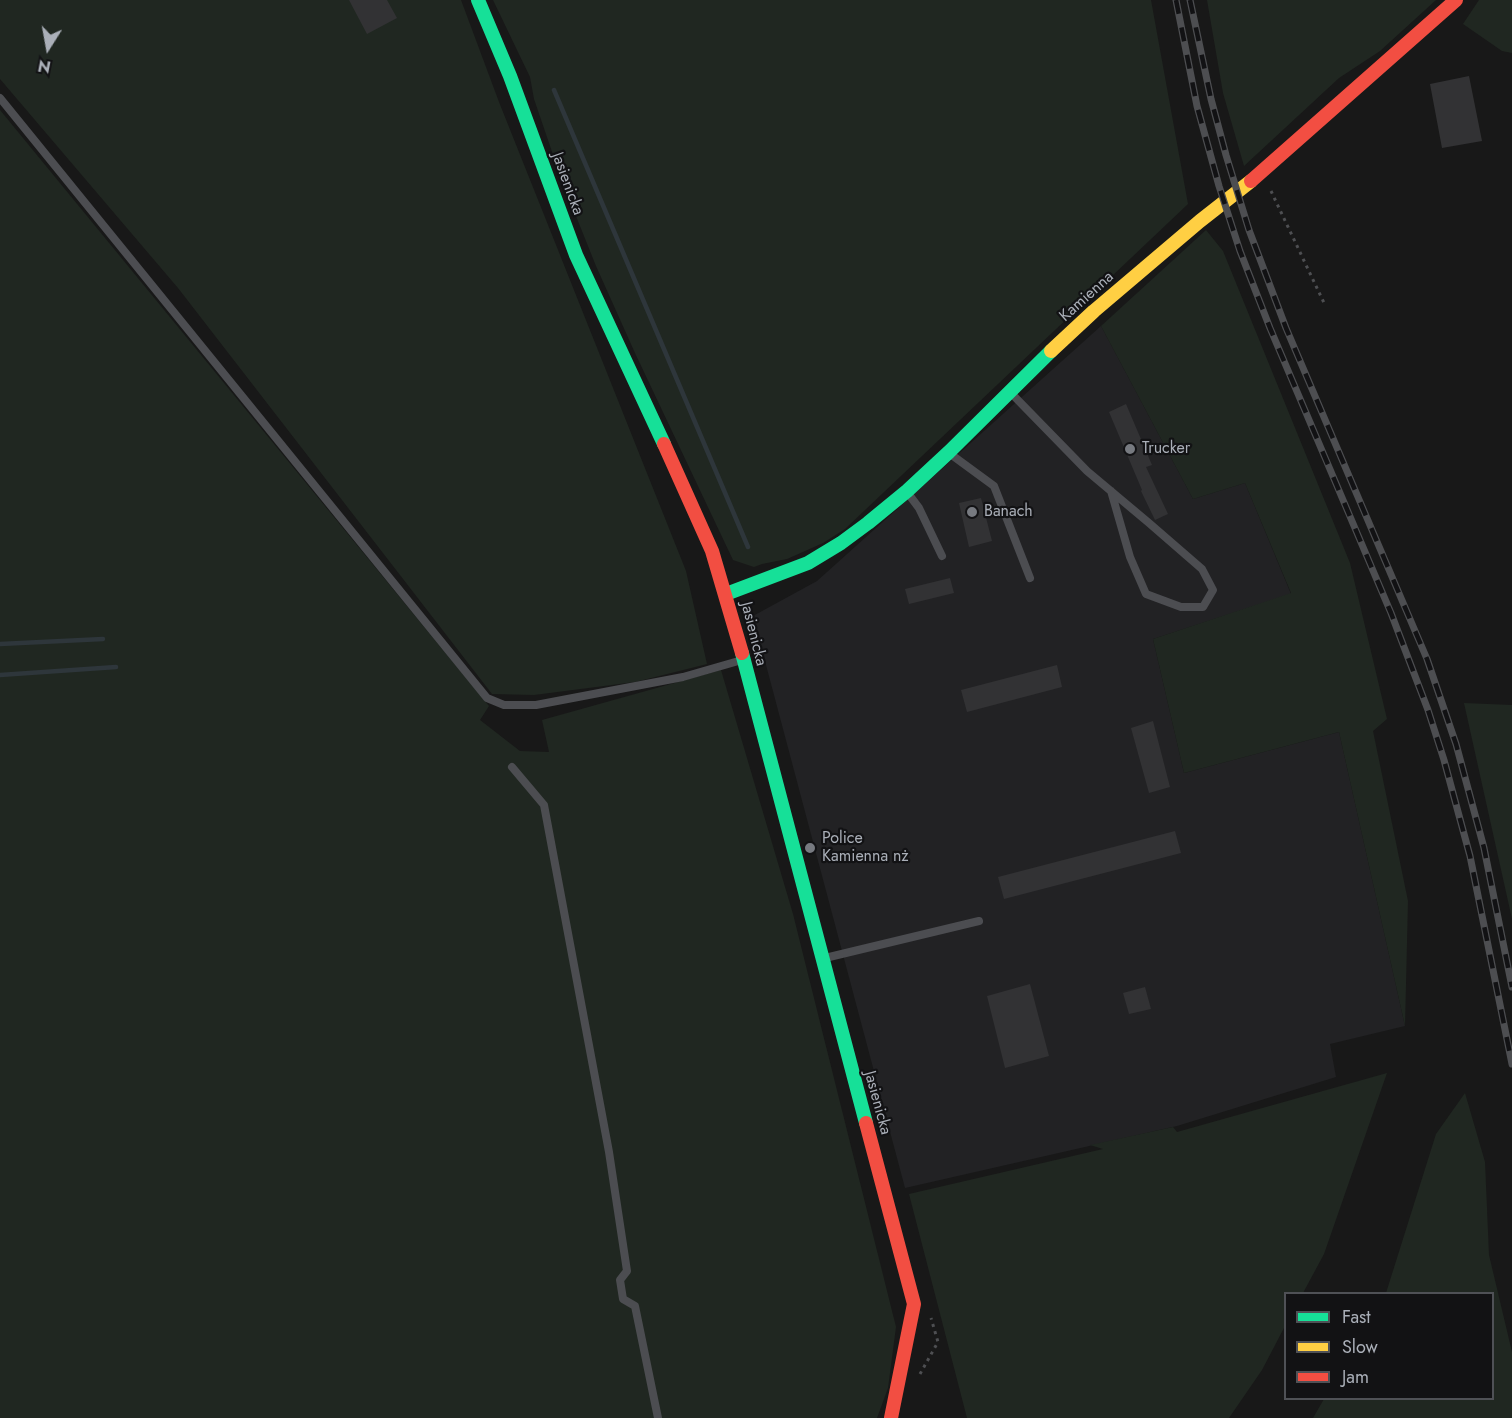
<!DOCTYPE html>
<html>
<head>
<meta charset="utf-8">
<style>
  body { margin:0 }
  #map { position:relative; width:1512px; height:1418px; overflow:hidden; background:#181818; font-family:Jost,sans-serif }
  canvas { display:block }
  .legend { position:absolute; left:1284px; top:1292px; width:210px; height:108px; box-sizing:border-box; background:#121214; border:2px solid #4f5156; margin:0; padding:8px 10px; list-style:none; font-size:18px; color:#aaafb8 }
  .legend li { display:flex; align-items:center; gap:12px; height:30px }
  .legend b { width:30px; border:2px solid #4f5156 }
  .north { position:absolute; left:18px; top:18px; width:60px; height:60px; -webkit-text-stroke:4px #121214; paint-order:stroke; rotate:191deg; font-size:16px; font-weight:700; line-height:24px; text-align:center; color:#aaafb8 }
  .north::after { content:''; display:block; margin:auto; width:21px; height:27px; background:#aaafb8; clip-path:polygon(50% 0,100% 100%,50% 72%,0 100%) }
</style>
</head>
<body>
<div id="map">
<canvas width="1512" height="1418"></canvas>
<ul class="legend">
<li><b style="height:8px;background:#16e098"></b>Fast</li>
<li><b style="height:8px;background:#ffcf43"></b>Slow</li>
<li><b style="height:8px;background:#f24e42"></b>Jam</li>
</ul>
<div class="north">N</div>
</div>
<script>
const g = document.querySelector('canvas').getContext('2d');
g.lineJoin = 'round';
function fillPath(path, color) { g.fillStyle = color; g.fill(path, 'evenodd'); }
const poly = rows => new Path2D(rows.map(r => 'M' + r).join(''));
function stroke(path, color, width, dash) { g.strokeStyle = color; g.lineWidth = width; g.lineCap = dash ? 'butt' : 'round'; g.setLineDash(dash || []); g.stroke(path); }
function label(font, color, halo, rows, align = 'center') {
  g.font = font + ' Jost,sans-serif'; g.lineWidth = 4.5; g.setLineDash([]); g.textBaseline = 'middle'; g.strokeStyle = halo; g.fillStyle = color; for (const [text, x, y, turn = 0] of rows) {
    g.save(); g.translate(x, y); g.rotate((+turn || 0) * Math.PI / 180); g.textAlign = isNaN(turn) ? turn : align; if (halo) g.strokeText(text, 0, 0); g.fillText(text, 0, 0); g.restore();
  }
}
const built = poly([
  [1101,326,1193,499,1245,483,1291,594,1153,639,1184,773,1339,732,1405,1026,1330,1044,1336,1077,1177,1126,905,1188,753,616,817,581]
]);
const green = poly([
  [0,0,461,0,499,102,686,571,707,664,635,682,534,695,492,694,178,288,0,79],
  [493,0,1151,0,1188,204,845,529,823,543,787,559,762,564,754,567,733,560,635,353,596,266,562,181,534,99,530,77],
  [1207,0,1436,0,1380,51,1339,78,1244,166,1223,93],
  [1479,0,1512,0,1512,53,1502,51,1463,24],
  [0,110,489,706,480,720,520,751,549,752,542,720,721,670,793,914,896,1327,888,1388,877,1418,0,1418],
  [1206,230,1223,251,1350,563,1387,719,1373,731,1408,901,1405,1026,1339,732,1184,773,1153,639,1291,593,1245,483,1193,499,1101,326],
  [1464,703,1512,705,1512,919],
  [1387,1073,1324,1254,1303,1293,1286,1294,1285,1326,1262,1370,1229,1418,967,1418,909,1194,1103,1149,1090,1145,1173,1127,1177,1132],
  [1465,1093,1485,1162,1489,1255,1512,1352,1512,1418,1313,1418,1324,1399,1492,1398,1492,1294,1386,1293,1436,1134]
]);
const stream = poly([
  [554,90,748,547],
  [0,644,103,639],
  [0,675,116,667]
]);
const building = poly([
  [349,0,387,0,397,18,367,34],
  [1469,76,1482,141,1442,148,1430,84],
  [1126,404,1152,465,1146,467,1168,514,1155,520,1141,491,1142,490,1109,412],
  [981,498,992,541,969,547,959,503],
  [950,578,954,593,909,604,905,589],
  [1057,665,1062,687,967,712,961,690],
  [1153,721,1170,787,1149,793,1131,728],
  [1175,831,1181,853,1004,899,998,877],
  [1030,984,1049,1056,1005,1068,987,996],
  [1145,987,1151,1009,1129,1014,1123,993]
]);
const path = poly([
  [1271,191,1325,305],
  [920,1374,938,1342,931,1318]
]);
const lane = poly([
  [0,98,487,698,504,705,536,705,683,677,742,660],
  [1009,391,1087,471,1149,523,1202,569,1213,590,1203,607,1181,607,1146,594,1130,557,1111,491],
  [949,453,994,486,1030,578],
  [907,492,919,508,942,556],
  [512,767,544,805,609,1152,627,1271,620,1280,623,1299,635,1306,658,1418],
  [825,958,979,921]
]);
const fast = poly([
  [478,0,510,76,576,255,664,444],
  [726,594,808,563,841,543,868,523,907,491,949,452,1051,351],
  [742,653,866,1123]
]);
const slow = poly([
  [1051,351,1094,311,1200,221,1251,181]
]);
const jam = poly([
  [1251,181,1456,0],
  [664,444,712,551,742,653],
  [866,1123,914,1304,891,1418]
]);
const rail = poly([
  [1176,0,1197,106,1219,186,1240,251,1270,328,1391,613,1428,710,1444,760,1470,856,1512,1064],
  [1190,0,1211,99,1226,155,1249,230,1286,328,1427,659,1456,744,1484,848,1512,987]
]);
const markers = [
  [1130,449,6,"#777a80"],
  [972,512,6,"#777a80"],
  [810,848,6,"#777a80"]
];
const streetNames = [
  ["Jasienicka",567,184,70],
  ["Kamienna",1087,297,-42],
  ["Jasienicka",753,634,76],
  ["Jasienicka",877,1103,75]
];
const poiNames = [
  ["Trucker",1142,449],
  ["Banach",984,512],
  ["Police",822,839],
  ["Kamienna nż",822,857]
];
fillPath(built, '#222224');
fillPath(green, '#202721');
stroke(stream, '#2e363b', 4.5);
fillPath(building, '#323234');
stroke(path, '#4e4f52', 3, [3, 4.5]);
stroke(lane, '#4c4d51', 8);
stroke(fast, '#16e098', 14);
stroke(slow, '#ffcf43', 14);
stroke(jam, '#f24e42', 14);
stroke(rail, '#4d4e51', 7);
stroke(rail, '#121214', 4.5, [14]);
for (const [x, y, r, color] of markers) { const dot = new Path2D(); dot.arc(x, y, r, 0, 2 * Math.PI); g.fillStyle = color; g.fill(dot); stroke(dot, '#121214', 2); }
label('16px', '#aaafb8', '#121214', streetNames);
label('16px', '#aaafb8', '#121214', poiNames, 'left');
</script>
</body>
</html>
